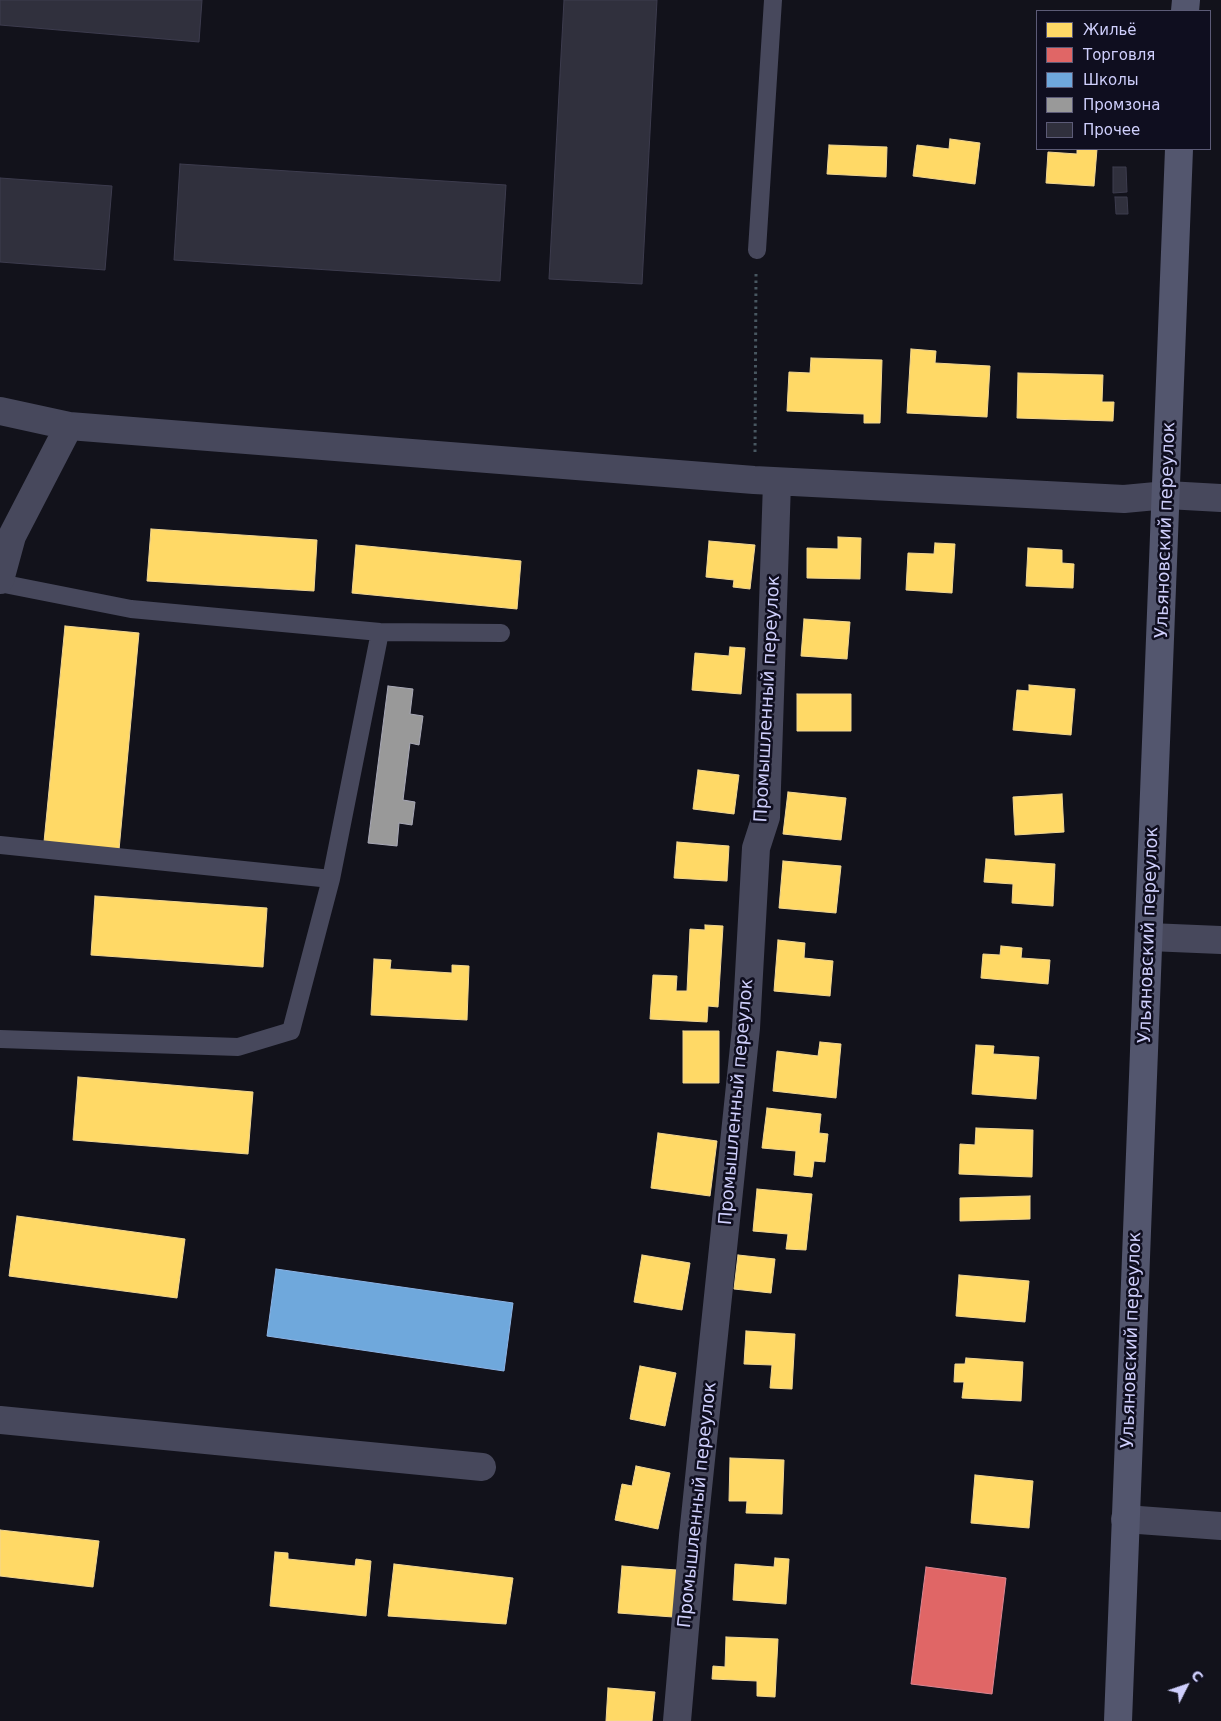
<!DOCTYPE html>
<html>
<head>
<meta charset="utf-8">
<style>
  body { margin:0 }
  #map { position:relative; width:1221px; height:1721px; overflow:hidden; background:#12121b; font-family:"DejaVu Sans",sans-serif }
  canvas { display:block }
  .legend { position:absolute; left:1036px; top:10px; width:175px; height:140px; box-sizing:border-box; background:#0f0e1f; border:1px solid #5c5b77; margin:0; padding:6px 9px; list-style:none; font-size:15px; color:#cfcffc }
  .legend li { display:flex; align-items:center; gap:10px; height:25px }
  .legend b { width:25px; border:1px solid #5c5b77 }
  .north { position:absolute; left:1161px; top:1661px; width:50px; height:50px; -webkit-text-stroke:4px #0f0e1f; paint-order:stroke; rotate:49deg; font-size:14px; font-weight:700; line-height:20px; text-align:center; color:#cfcffc }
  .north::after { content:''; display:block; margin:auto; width:18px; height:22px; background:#cfcffc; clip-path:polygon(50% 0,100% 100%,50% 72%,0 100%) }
</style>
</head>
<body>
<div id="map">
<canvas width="1221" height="1721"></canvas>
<ul class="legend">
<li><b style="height:14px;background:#ffd966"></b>Жильё</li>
<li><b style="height:14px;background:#e06666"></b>Торговля</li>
<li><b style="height:14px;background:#6fa8dc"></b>Школы</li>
<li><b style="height:14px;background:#999"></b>Промзона</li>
<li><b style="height:14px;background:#30303d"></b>Прочее</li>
</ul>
<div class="north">С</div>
</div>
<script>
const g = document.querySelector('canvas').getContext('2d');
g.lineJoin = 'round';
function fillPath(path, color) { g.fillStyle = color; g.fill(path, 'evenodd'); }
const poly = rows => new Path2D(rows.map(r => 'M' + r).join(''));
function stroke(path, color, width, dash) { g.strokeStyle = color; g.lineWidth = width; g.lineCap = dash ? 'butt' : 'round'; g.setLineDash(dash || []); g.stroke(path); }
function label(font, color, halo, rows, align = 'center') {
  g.font = font + ' "DejaVu Sans",sans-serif'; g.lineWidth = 5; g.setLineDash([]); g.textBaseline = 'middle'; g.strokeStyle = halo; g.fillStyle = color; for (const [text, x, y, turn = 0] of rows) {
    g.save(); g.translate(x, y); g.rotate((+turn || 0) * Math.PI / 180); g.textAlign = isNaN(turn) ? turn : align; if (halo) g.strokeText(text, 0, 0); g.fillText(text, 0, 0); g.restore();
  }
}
const homes = poly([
  [950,139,980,143,975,184,913,176,917,145,949,149,950,139],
  [829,145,887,147,886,177,827,174,829,145],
  [1077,149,1097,149,1094,186,1046,183,1048,152,1077,154,1077,149],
  [911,349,936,351,935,363,990,366,987,417,907,413,911,349],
  [811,358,882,360,880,423,864,423,864,414,787,411,789,372,810,373,811,358],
  [1018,373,1103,375,1102,402,1114,402,1113,421,1017,418,1018,373],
  [151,529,317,540,314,591,147,581,151,529],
  [838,537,861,538,860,579,807,578,807,548,838,549,838,537],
  [709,541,755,545,750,589,733,587,734,580,706,577,709,541],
  [935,543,955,544,952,593,906,590,908,553,934,554,935,543],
  [356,545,521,561,517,609,352,593,356,545],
  [1028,548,1062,550,1062,563,1074,564,1073,588,1026,586,1028,548],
  [804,619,850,622,847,659,801,656,804,619],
  [65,626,139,633,119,850,44,842,65,626],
  [730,647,745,648,741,694,692,690,695,653,729,656,730,647],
  [1029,685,1075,689,1071,735,1013,730,1017,690,1029,691,1029,685],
  [797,694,851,694,851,731,797,731,797,694],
  [698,770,739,775,734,814,693,809,698,770],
  [788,792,846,798,841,840,783,834,788,792],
  [1062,794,1064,832,1015,835,1013,797,1062,794],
  [677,842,729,846,727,881,674,878,677,842],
  [986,859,1055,864,1053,906,1012,903,1013,884,984,882,986,859],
  [783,861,841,866,836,913,779,908,783,861],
  [95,896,267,908,263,967,91,955,95,896],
  [705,925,723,926,718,1007,708,1006,707,1022,650,1019,653,975,677,976,676,991,687,991,690,929,705,930,705,925],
  [778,940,805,943,804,958,833,961,830,996,774,991,778,940],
  [1001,946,1022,948,1021,958,1050,960,1048,984,981,978,983,954,1000,955,1001,946],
  [374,959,391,960,390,969,452,973,452,965,469,966,467,1020,371,1015,374,959],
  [683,1031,719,1031,719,1083,683,1083,683,1031],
  [820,1042,841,1044,836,1098,773,1091,777,1051,818,1056,820,1042],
  [976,1045,994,1046,993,1054,1039,1057,1036,1099,972,1094,976,1045],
  [78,1077,253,1092,248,1154,73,1140,78,1077],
  [767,1108,821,1114,819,1133,828,1134,825,1162,814,1161,812,1177,794,1175,796,1151,762,1148,767,1108],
  [976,1128,1033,1130,1032,1177,959,1174,960,1144,975,1145,976,1128],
  [658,1133,717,1141,710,1196,651,1188,658,1133],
  [757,1189,812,1194,806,1250,786,1249,788,1234,753,1231,757,1189],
  [1030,1196,1030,1219,960,1221,960,1198,1030,1196],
  [17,1216,185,1239,177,1298,9,1276,17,1216],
  [642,1255,690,1263,682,1310,634,1302,642,1255],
  [738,1255,775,1259,771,1293,734,1289,738,1255],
  [959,1275,1029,1281,1025,1322,956,1316,959,1275],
  [746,1331,795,1334,792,1389,770,1388,772,1365,744,1364,746,1331],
  [966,1358,1023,1362,1021,1401,962,1398,964,1382,954,1382,955,1364,965,1364,966,1358],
  [640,1366,676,1373,665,1426,630,1419,640,1366],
  [730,1458,784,1460,782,1514,746,1513,747,1501,729,1501,730,1458],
  [636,1466,670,1473,658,1529,615,1520,622,1484,632,1486,636,1466],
  [975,1475,1033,1481,1029,1528,971,1523,975,1475],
  [0,1530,99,1541,93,1587,0,1576,0,1530],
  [275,1552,288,1553,288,1559,355,1566,356,1559,371,1561,366,1616,270,1606,275,1552],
  [775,1558,789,1559,786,1604,733,1600,735,1564,774,1567,775,1558],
  [394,1564,513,1578,506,1624,388,1616,394,1564],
  [622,1566,677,1570,673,1617,618,1613,622,1566],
  [726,1637,778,1639,775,1697,757,1696,757,1681,712,1679,713,1666,725,1667,726,1637],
  [608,1688,655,1692,652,1721,606,1721,608,1688]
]);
const shops = poly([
  [926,1567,1006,1578,992,1694,911,1684,926,1567]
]);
const schools = poly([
  [276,1269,513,1303,504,1371,267,1336,276,1269]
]);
const industry = poly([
  [388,686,413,689,410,714,423,716,419,745,410,743,403,800,415,802,412,825,399,823,397,846,368,843,388,686]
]);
const building = poly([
  [0,0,202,0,199,42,0,25,0,0],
  [564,0,657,0,642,284,549,279,564,0],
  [180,164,506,185,500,281,174,260,180,164],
  [1113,167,1126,167,1127,192,1113,193,1113,167],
  [0,178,112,186,105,270,0,262,0,178],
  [1115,197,1127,197,1128,214,1116,214,1115,197]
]);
const path = poly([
  [755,452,756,274]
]);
const lane = poly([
  [757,250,773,0],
  [0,583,131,609,380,632,501,633],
  [0,845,331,879,291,1031,238,1047,0,1039],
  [331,879,380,632]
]);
const street = poly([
  [0,411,69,426,754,480,1124,499,1167,495,1221,498],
  [0,580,12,536,69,426],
  [1149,937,1221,940],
  [0,1420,482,1467],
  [1125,1519,1221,1526],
  [677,1721,693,1536,746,1028,756,848,766,817,777,482]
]);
const secondary = poly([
  [1185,11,1186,0],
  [1118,1721,1179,149]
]);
const streetNames = [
  ["Ульяновский переулок",1166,530,-88],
  ["Промышленный переулок",768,699,-87],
  ["Ульяновский переулок",1149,935,-88],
  ["Промышленный переулок",737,1102,-85],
  ["Ульяновский переулок",1132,1340,-88],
  ["Промышленный переулок",698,1505,-84]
];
fillPath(homes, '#ffd966');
stroke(homes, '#f1d693', 1);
fillPath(shops, '#e06666');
stroke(shops, '#db8693', 1);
fillPath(schools, '#6fa8dc');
stroke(schools, '#8cb4e6', 1);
fillPath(industry, '#999');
stroke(industry, '#a9a9b7', 1);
fillPath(building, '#30303d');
stroke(building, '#3d3c4e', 1);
stroke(path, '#485761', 3, [2.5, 4]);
stroke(lane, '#47485c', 18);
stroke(street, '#47485c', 28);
stroke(secondary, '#53566e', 28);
label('18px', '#cfcffc', '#0f0e1f', streetNames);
</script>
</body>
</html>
